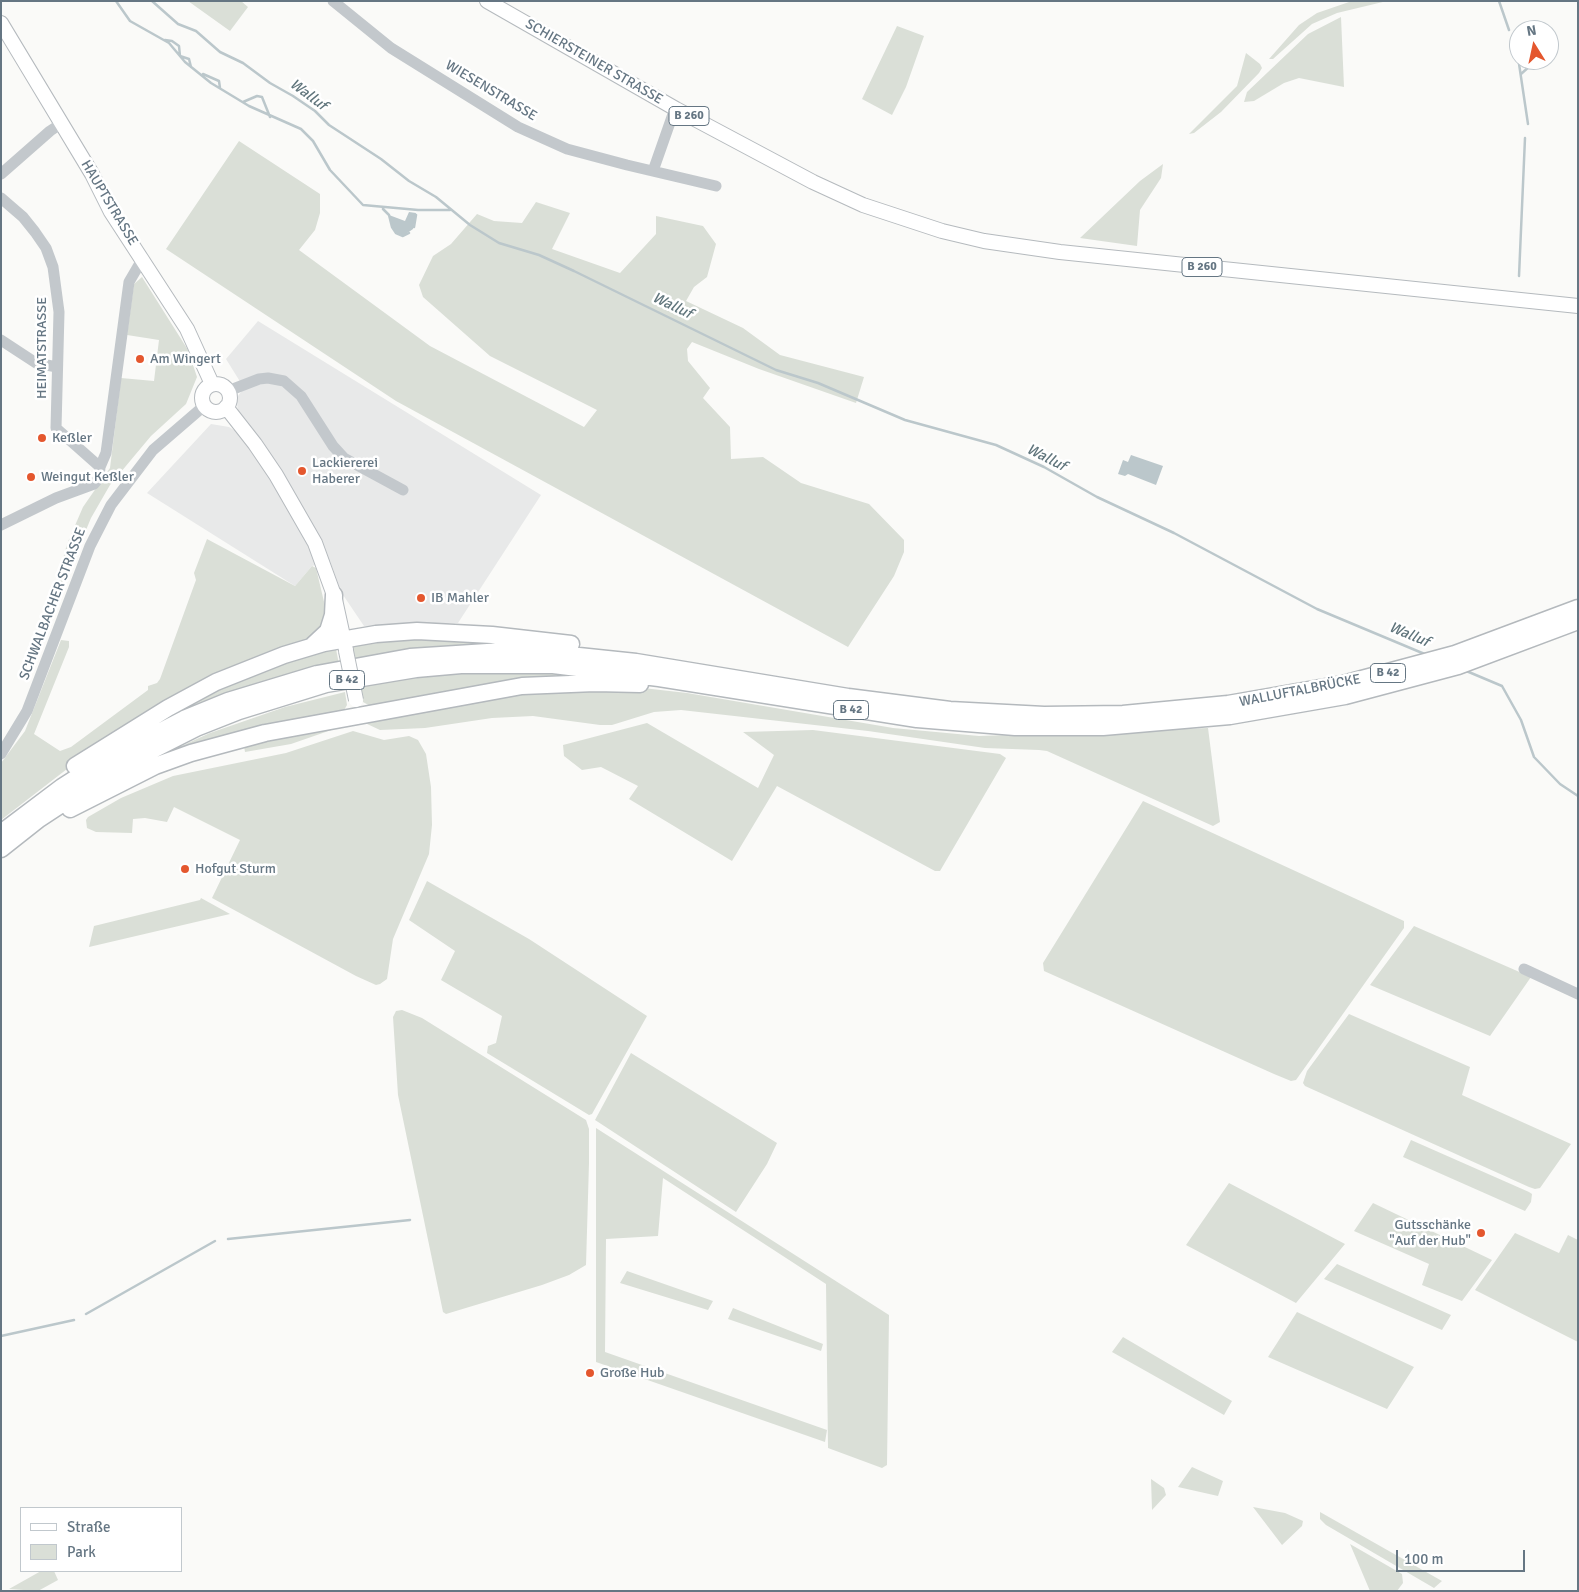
<!DOCTYPE html>
<html>
<head>
<meta charset="utf-8">
<style>
  body { margin:0 }
  #map { position:relative; width:1579px; height:1592px; overflow:hidden; background:#fafaf8; font-family:Signika,sans-serif }
  canvas { display:block }
  .frame { position:absolute; inset:0; border:2px solid #657683; pointer-events:none }
  .legend { position:absolute; left:20px; top:1507px; width:162px; height:65px; box-sizing:border-box; background:#fff; border:1px solid #c1c8cd; margin:0; padding:6px 9px; list-style:none; font-size:15px; color:#657683 }
  .legend li { display:flex; align-items:center; gap:10px; height:25px }
  .legend b { width:25px; border:1px solid #c1c8cd }
  .north { position:absolute; left:1509px; top:20px; width:50px; height:50px; box-sizing:border-box; background:#fff; border:1px solid #c1c8cd; border-radius:50%; rotate:350deg; font-size:14px; font-weight:700; line-height:20px; text-align:center; color:#657683 }
  .north::after { content:''; display:block; margin:auto; width:18px; height:22px; background:#e4572e; clip-path:polygon(50% 0,100% 100%,50% 72%,0 100%) }
  .scale { position:absolute; left:1396px; top:1550px; width:129px; height:22px; box-sizing:border-box; border:2px solid #657683; border-top:0; padding-left:6px; font-size:15px; line-height:18px; white-space:nowrap; color:#657683; -webkit-text-stroke:4px #fff; paint-order:stroke }
</style>
</head>
<body>
<div id="map">
<canvas width="1579" height="1592"></canvas>
<div class="frame"></div>
<ul class="legend">
<li><b style="height:6px;background:#fff"></b>Straße</li>
<li><b style="height:14px;background:#dadfd7"></b>Park</li>
</ul>
<div class="north">N</div>
<div class="scale">100 m</div>
</div>
<script>
const g = document.querySelector('canvas').getContext('2d');
g.lineJoin = 'round';
function fillPath(path, color) { g.fillStyle = color; g.fill(path, 'evenodd'); }
const poly = rows => new Path2D(rows.map(r => 'M' + r).join(''));
function stroke(path, color, width, dash) { g.strokeStyle = color; g.lineWidth = width; g.lineCap = dash ? 'butt' : 'round'; g.setLineDash(dash || []); g.stroke(path); }
function label(font, color, halo, rows, align = 'center') {
  g.font = font + ' Signika,sans-serif'; g.lineWidth = 5; g.setLineDash([]); g.textBaseline = 'middle'; g.strokeStyle = halo; g.fillStyle = color; for (const [text, x, y, turn = 0] of rows) {
    g.save(); g.translate(x, y); g.rotate((+turn || 0) * Math.PI / 180); g.textAlign = isNaN(turn) ? turn : align; if (halo) g.strokeText(text, 0, 0); g.fillText(text, 0, 0); g.restore();
  }
}
const built = poly([
  [258,321,541,495,458,623,364,626,341,592,330,561,312,566,295,586,147,493,211,424,229,427,234,430,243,423,238,416,237,402,238,396,244,388,226,359]
]);
const green = poly([
  [188,1,241,1,248,7,230,31],
  [1352,1,1387,1,1337,13,1312,24,1273,59,1269,59,1299,25,1317,13],
  [1341,17,1344,87,1299,78,1284,83,1254,101,1244,102,1247,92,1308,34],
  [897,26,924,36,906,87,892,115,862,99],
  [1246,53,1260,64,1262,68,1259,73,1221,112,1194,133,1189,134,1237,86],
  [239,141,320,194,320,213,315,230,299,250,430,346,584,427,597,410,490,356,423,297,419,285,433,256,451,244,477,214,494,221,522,223,536,202,570,213,552,249,620,273,656,234,656,216,703,226,716,244,707,277,694,287,686,301,743,328,780,355,864,377,856,403,759,369,692,342,687,349,688,361,710,388,703,398,730,427,731,459,763,457,801,483,869,504,904,540,904,552,894,576,848,647,396,401,166,249],
  [1163,164,1161,178,1140,210,1137,246,1080,238,1140,181],
  [142,277,188,350,197,377,186,404,151,436,110,485,91,518,42,636,67,544,83,507,110,468,121,378,154,381,159,340,127,335,134,284],
  [207,539,295,586,312,566,316,568,325,606,326,618,321,634,89,752,1,820,1,763,25,731,61,640,69,641,69,647,34,734,60,751,71,747,148,690,148,686,157,683,160,679,196,580,194,573],
  [425,636,515,642,355,661,352,650,354,644],
  [333,647,336,649,339,664,109,747,246,674],
  [452,672,539,672,594,676,372,707,363,702,359,684],
  [643,688,687,693,893,728,979,736,1208,728,1220,822,1213,826,1047,751,1039,750,985,748,868,731,681,710,654,712,612,725,600,725,533,716,492,718,425,728,380,730,365,723,365,721,489,695],
  [345,692,347,705,343,712,102,782,210,733,285,707],
  [647,723,758,788,774,755,743,732,813,730,1000,754,1006,758,940,871,935,871,777,786,732,861,629,799,638,786,601,767,582,770,564,756,563,745],
  [340,727,291,744,245,752,244,746],
  [353,731,384,740,409,736,418,740,426,754,431,787,432,825,429,854,393,939,387,979,380,984,376,985,356,976,212,898,240,840,174,807,167,822,145,818,133,819,132,833,96,832,87,828,86,820,88,817,121,798,173,776,286,753],
  [1143,801,1404,921,1404,928,1296,1080,1291,1081,1274,1074,1044,971,1043,963],
  [427,881,529,939,647,1016,592,1114,589,1115,487,1053,488,1046,496,1043,502,1016,441,980,455,951,409,920],
  [201,898,230,914,89,947,94,926,200,900],
  [1414,926,1531,977,1490,1036,1370,985],
  [402,1010,422,1018,586,1120,589,1129,589,1163,586,1265,569,1275,542,1285,446,1314,443,1312,398,1095,393,1017,396,1011],
  [1349,1014,1470,1067,1462,1095,1571,1144,1540,1188,1535,1189,1529,1187,1305,1086,1303,1083,1307,1071],
  [631,1053,777,1143,767,1164,736,1212,595,1120],
  [596,1128,889,1315,887,1465,882,1468,828,1448,826,1284,663,1178,658,1236,606,1239,605,1352,827,1430,825,1442,596,1362],
  [1411,1140,1529,1192,1532,1194,1531,1202,1525,1211,1403,1157],
  [1229,1183,1345,1244,1296,1303,1186,1245],
  [1373,1203,1492,1260,1462,1301,1422,1285,1429,1264,1354,1231],
  [1515,1233,1559,1253,1568,1235,1578,1240,1578,1342,1475,1290],
  [1337,1264,1451,1315,1442,1330,1324,1279],
  [627,1271,713,1301,708,1310,620,1283],
  [733,1308,823,1344,821,1351,728,1319],
  [1297,1312,1414,1367,1387,1409,1268,1357],
  [1123,1337,1232,1401,1224,1415,1112,1352],
  [1192,1467,1223,1481,1218,1496,1178,1487],
  [1151,1479,1164,1488,1166,1495,1152,1510],
  [1253,1507,1285,1513,1303,1521,1302,1526,1282,1545],
  [1320,1512,1442,1581,1434,1588,1326,1525,1320,1519],
  [1350,1544,1402,1574,1403,1583,1397,1591,1370,1591],
  [41,1571,54,1571,58,1580,38,1591,9,1589]
]);
const water = poly([
  [409,212,416,213,413,229,403,236,396,233,392,227,389,215,405,221],
  [1131,455,1163,466,1156,485,1128,474,1125,476,1118,474,1123,460,1128,462]
]);
const stream = poly([
  [116,1,130,21,169,43,185,62,211,83,249,106,301,129,313,141,330,170,363,205,418,210,450,210],
  [152,1,178,24,196,31,220,52,243,63,270,83,293,96,315,111,329,125,381,159,409,181,436,197,470,225,499,243,539,255,574,271,776,370,818,383,905,420,996,445,1044,467,1097,497,1174,533,1317,609,1427,655],
  [1499,1,1509,30],
  [165,40,172,41,179,46,180,56,189,59,191,67],
  [1518,57,1528,124],
  [203,74,219,81,220,88],
  [1521,74,1531,65],
  [243,102,257,96,262,97,270,117],
  [383,209,389,215,392,227,396,233,403,236,409,233],
  [414,227,416,215],
  [1519,276,1525,138],
  [1464,670,1502,686,1521,720,1534,757,1560,784,1578,796],
  [228,1239,410,1220],
  [86,1314,215,1241],
  [1,1336,74,1320]
]);
const minor = poly([
  [333,1,391,48,518,127,567,149,627,165,716,186],
  [653,171,673,114],
  [1,174,50,131,62,123],
  [1,198,23,217,35,232,46,248,53,267,59,312,56,428,100,467],
  [1,340,36,363,57,367],
  [228,391,259,379,268,378,284,381,301,396,333,446,344,458,403,490],
  [1,525,56,498,94,484,99,478,100,467,106,453,129,282,143,258],
  [1,754,27,711,90,546,111,505,153,450,204,406],
  [1524,969,1578,994]
]);
const major = poly([
  [487,1,676,109,813,182,863,205,942,231,984,241,1060,252,1578,306],
  [1,23,92,174,111,212,187,329,212,384],
  '202 398a14 14 0 1 1 28 0a14 14 0 1 1-28 0Z',
  [226,407,255,444,276,475,315,543,334,595,346,650]
]);
const highway = poly([
  [313,645,328,631,333,615,334,595],
  [75,766,168,708,216,682,284,655,324,643,376,634,417,631,492,635,571,644],
  [70,809,155,766,191,753,265,733,522,686,595,683,640,684],
  [1,833,62,787,101,762,184,719,228,701,317,674,410,657,503,651,550,653,636,662,848,697,950,710,1044,715,1123,714,1228,704,1343,684,1455,654,1578,608],
  [1,849,39,819,115,769,196,728,239,711,326,684,416,669,461,665,553,665,659,678,917,719,1015,727,1103,727,1230,716,1345,696,1458,666,1578,621]
]);
const majorBridge = poly([
  [346,651,356,700]
]);
const markers = [
  [140,359,5,"#e4572e"],
  [42,438,5,"#e4572e"],
  [302,471,5,"#e4572e"],
  [31,477,5,"#e4572e"],
  [421,598,5,"#e4572e"],
  [185,869,5,"#e4572e"],
  [1481,1233,5,"#e4572e"],
  [590,1373,5,"#e4572e"]
];
const shields = [
  [689,116,40],
  [1202,267,40],
  [1388,673,35],
  [347,680,35],
  [851,710,35]
];
const shieldNames = [
  ["B 260",689,116],
  ["B 260",1202,267],
  ["B 42",1388,673],
  ["B 42",347,680],
  ["B 42",851,710]
];
const streetNames = [
  ["SCHIERSTEINER STRASSE",594,62,30],
  ["WIESENSTRASSE",491,91,31],
  ["HAUPTSTRASSE",109,203,59],
  ["HEIMATSTRASSE",42,348,-90],
  ["SCHWALBACHER STRASSE",53,604,-69],
  ["WALLUFTALBRÜCKE",1300,691,-11]
];
const poiNames = [
  ["Am Wingert",150,359],
  ["Keßler",52,438],
  ["Lackiererei",312,463],
  ["Haberer",312,479],
  ["Weingut Keßler",41,477],
  ["IB Mahler",431,598],
  ["Hofgut Sturm",195,869],
  ["Gutsschänke",1471,1225,"right"],
  ["\"Auf der Hub\"",1471,1241,"right"],
  ["Große Hub",600,1373]
];
const waterNames = [
  ["Walluf",308,95,37],
  ["Walluf",672,306,26],
  ["Walluf",1046,458,27],
  ["Walluf",1409,635,23]
];
fillPath(built, '#e8e9e9');
fillPath(green, '#dadfd7');
fillPath(water, '#bbc7cb');
stroke(stream, '#bbc7cb', 2.5);
stroke(major, '#b5babe', 16);
stroke(highway, '#b4b9bd', 19);
stroke(minor, '#c3c8cc', 11);
stroke(major, '#fff', 14);
stroke(highway, '#fff', 16);
stroke(majorBridge, '#b5babe', 16, []);
stroke(majorBridge, '#fff', 14);
for (const [x, y, r, color] of markers) { const dot = new Path2D(); dot.arc(x, y, r, 0, 2 * Math.PI); g.fillStyle = color; g.fill(dot); stroke(dot, '#fff', 2); }
for (const [x, y, w] of shields) { const box = new Path2D(); box.roundRect(x - w / 2, y - 9.5, w, 19, 4); g.fillStyle = '#fff'; g.fill(box); stroke(box, '#657683', 1); }
label('bold 12px', '#657683', null, shieldNames);
label('14px', '#657683', '#fff', streetNames);
label('14px', '#657683', '#fff', poiNames, 'left');
label('italic 15px', '#60757c', '#fff', waterNames);
</script>
</body>
</html>
